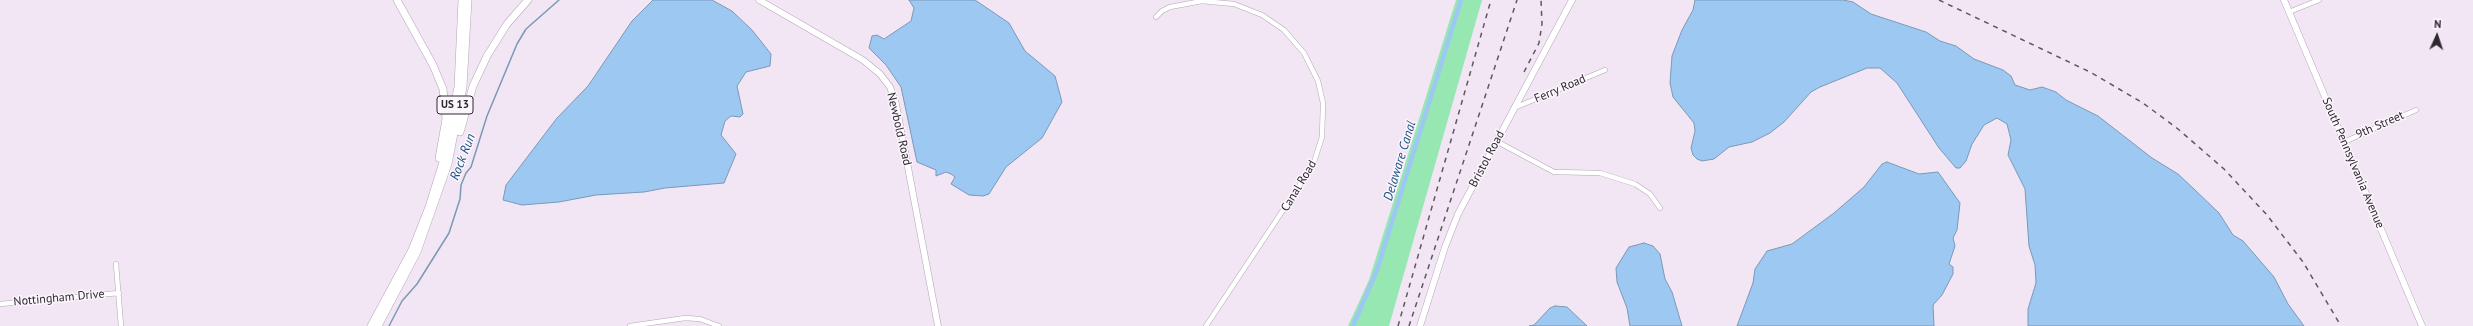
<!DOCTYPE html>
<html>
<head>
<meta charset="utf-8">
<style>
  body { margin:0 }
  #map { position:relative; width:2473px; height:326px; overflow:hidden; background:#f2e6f5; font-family:"PT Sans",sans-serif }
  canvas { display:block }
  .north { position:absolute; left:2417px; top:16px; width:40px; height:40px; -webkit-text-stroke:3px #fcf5fe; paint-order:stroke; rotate:3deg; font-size:11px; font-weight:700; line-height:16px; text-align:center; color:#2c282d }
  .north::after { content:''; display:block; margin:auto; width:14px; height:18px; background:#2c282d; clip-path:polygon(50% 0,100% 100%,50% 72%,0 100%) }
</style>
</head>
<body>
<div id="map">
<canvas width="2473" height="326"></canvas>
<div class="north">N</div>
</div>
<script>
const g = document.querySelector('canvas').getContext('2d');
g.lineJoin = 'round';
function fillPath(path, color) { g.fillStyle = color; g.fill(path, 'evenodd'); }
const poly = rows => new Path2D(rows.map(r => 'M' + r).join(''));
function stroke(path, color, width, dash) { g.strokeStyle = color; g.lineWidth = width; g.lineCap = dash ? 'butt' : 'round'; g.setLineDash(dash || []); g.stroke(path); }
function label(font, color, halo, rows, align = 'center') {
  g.font = font + ' "PT Sans",sans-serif'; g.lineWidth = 3; g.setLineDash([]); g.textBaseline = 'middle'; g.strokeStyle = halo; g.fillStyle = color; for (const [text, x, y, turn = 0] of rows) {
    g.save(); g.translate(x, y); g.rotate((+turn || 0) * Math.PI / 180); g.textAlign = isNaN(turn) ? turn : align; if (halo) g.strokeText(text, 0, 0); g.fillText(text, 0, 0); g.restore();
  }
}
const green = poly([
  [1456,0,1482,0,1389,326,1348,326,1369,280]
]);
const water = poly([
  [653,0,712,0,732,11,752,30,771,54,770,66,746,72,737,86,743,114,740,117,731,116,725,121,721,135,736,154,724,183,665,188,644,192,596,195,559,202,522,205,503,200,506,185,557,118,588,86,632,21,653,0],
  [909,0,975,0,1009,23,1025,51,1055,76,1062,102,1042,138,1006,167,989,194,983,196,969,195,951,184,955,177,951,174,946,172,936,176,936,170,917,162,901,87,886,65,869,48,872,36,877,35,884,39,911,21,914,8,909,0],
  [1695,0,1843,0,1853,2,1871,14,1926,32,1940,41,1956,46,1974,59,2003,70,2011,76,2015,85,2030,90,2042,87,2056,92,2066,100,2098,116,2152,158,2178,174,2195,190,2219,213,2233,235,2243,241,2274,277,2288,304,2304,326,2028,326,2028,309,2036,283,2035,265,2029,246,2025,189,2008,155,2011,140,2007,124,1997,118,1984,125,1972,144,1966,161,1960,168,1956,168,1939,148,1897,83,1880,68,1867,68,1820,87,1811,92,1784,122,1770,133,1752,142,1729,147,1714,159,1702,161,1697,159,1693,155,1691,148,1695,131,1694,123,1673,97,1670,83,1672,56,1682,30,1693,10,1695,0],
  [1887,162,1919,174,1938,172,1960,203,1957,230,1953,238,1955,246,1949,264,1953,267,1953,274,1942,295,1933,305,1934,326,1737,326,1753,283,1755,269,1767,251,1792,244,1834,213,1864,187,1882,164,1887,162],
  [1644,243,1653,246,1660,254,1665,279,1672,292,1682,326,1630,326,1627,308,1617,282,1616,268,1629,247,1644,243],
  [1555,306,1567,307,1587,326,1529,326,1534,325,1550,308,1555,306]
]);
const stream = poly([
  [389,326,402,301,417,284,449,233,460,199,461,185,466,173,471,167,487,116,517,44,526,29,559,0]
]);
const canal = poly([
  [1353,326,1377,270,1461,0]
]);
const minor = poly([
  [2289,12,2319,0],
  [1156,17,1162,11,1170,7,1202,1,1234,4,1262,15,1284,30,1304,53,1318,81,1323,103,1322,137,1313,165,1206,326],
  [1514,108,1605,70],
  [1496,141,1554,172,1600,173,1635,184,1650,194,1660,208],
  [2344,142,2416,110],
  [116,264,121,326],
  [0,304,119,293],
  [630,326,685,318,700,319,719,326]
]);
const major = poly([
  [759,0,863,60,880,74,890,87,896,104,938,326],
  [2284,0,2422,326],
  [1420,326,1445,247,1458,214,1572,0]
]);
const highway = poly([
  [397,0,433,65,443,89,446,119,439,158],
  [460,132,473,86,487,56,507,24,528,0],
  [371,326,412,250,429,207,443,162,458,87,462,0],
  [378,326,417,252,448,164,463,87,468,0]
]);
const rail = poly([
  [1939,0,2090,72,2143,103,2178,129,2224,169,2267,215,2303,262,2341,326],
  [1524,72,1539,43,1542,24,1541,0],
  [1398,326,1491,0],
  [1409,326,1517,0]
]);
const shields = [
  [455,105,36]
];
const shieldNames = [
  ["US 13",455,105]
];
const streetNames = [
  ["Ferry Road",1560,89,-23],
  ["9th Street",2380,125,-24],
  ["Newbold Road",899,129,77],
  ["Bristol Road",1487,159,-62],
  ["South Pennsylvania Avenue",2353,163,67],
  ["Canal Road",1299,186,-59],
  ["Nottingham Drive",59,298,-5]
];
const waterNames = [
  ["Rock Run",463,157,-69],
  ["Delaware Canal",1400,161,-73]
];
fillPath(green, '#96e7b2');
fillPath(water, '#9dc8f2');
stroke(water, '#7b98b7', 1);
stroke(stream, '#7b98b7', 1.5);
stroke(canal, '#9dc8f2', 4.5);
stroke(minor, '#b1a6b5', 5.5);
stroke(major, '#b1a6b5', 7);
stroke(highway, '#b1a6b5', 8);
stroke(minor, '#fff', 4.5);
stroke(major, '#fff', 6);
stroke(highway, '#fff', 7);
stroke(rail, '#5d575f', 1.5, [5, 5]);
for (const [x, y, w] of shields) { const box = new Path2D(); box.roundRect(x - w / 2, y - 9, w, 18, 3); g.fillStyle = '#fcf5fe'; g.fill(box); stroke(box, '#2c282d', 1); }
label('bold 11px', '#2c282d', null, shieldNames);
label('12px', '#2c282d', '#fcf5fe', streetNames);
label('italic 13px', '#205481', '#fcf5fe', waterNames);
</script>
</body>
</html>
